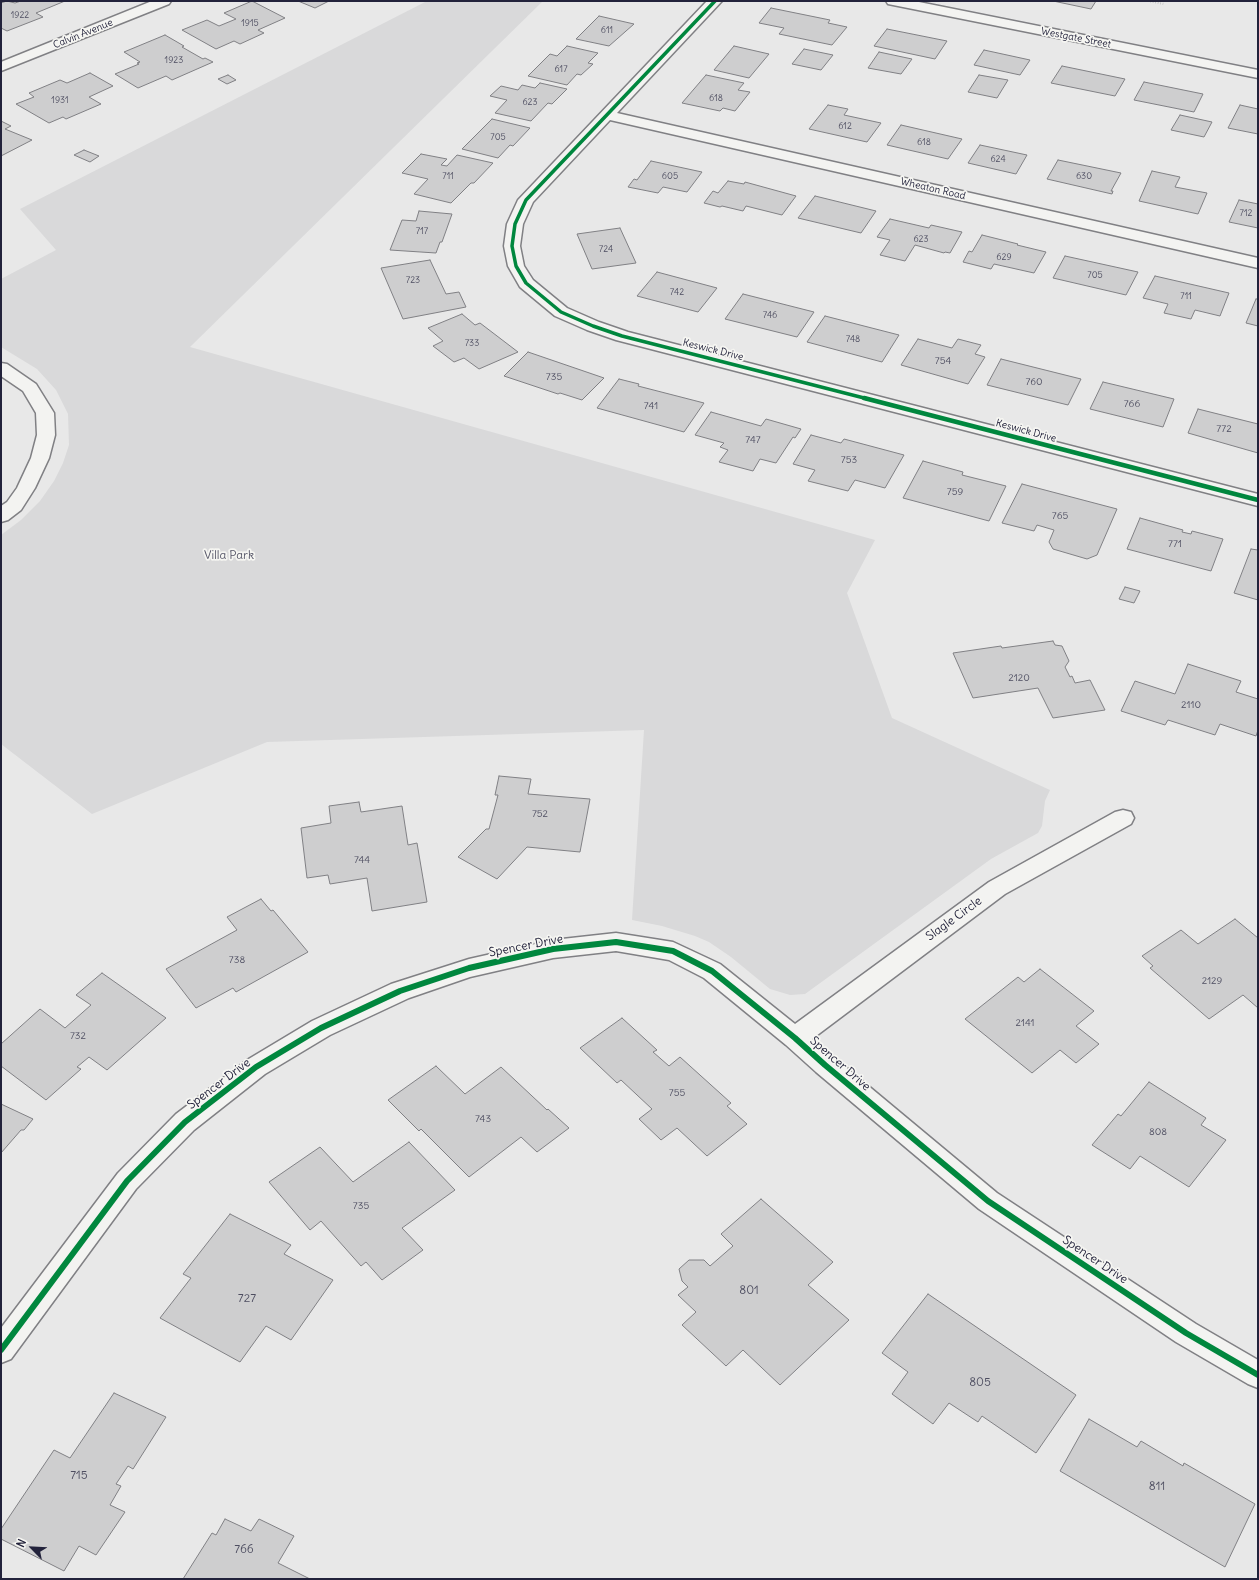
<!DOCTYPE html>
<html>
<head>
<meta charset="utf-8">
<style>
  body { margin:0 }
  #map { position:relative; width:1259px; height:1580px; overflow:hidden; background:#e8e8e8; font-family:Delius,sans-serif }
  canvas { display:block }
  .frame { position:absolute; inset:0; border:2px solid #22223b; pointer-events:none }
  .north { position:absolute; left:12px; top:1528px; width:40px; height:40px; -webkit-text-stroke:3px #f6f6f2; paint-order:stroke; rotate:294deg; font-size:11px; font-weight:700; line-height:16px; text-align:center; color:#22223b }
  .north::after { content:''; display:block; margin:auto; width:14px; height:18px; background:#22223b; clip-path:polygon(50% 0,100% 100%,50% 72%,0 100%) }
</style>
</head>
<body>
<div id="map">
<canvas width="1259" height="1580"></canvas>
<div class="frame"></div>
<div class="north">N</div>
</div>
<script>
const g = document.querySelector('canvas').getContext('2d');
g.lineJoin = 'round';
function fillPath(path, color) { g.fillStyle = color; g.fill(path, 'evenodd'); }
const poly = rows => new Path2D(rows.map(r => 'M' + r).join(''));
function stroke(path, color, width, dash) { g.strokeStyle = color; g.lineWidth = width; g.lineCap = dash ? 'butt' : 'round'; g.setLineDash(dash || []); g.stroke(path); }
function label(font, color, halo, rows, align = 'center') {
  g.font = font + ' Delius,sans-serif'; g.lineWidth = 3.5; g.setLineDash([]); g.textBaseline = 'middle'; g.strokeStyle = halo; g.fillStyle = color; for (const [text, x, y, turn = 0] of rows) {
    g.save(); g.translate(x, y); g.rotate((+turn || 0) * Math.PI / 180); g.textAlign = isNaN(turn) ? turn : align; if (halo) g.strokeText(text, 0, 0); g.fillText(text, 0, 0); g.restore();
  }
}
const green = poly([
  [427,1,543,1,190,347,875,540,847,593,892,718,1050,790,1045,801,1042,826,1038,833,991,859,805,994,790,995,770,989,731,957,709,942,695,936,662,926,632,920,644,730,267,742,92,814,1,744,1,535,21,520,40,501,54,481,63,463,69,445,68,414,56,390,37,369,1,347,1,279,56,250,20,209]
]);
const building = poly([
  [7,1,15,3,21,1,65,1,36,13,43,17,7,31,1,28,1,3,7,1],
  [252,1,285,18,258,30,264,33,240,44,234,41,216,49,182,30,207,20,219,26,236,19,224,13,252,1],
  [298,1,329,1,315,8,298,1],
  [1053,1,1096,1,1091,9,1053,1],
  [771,8,830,20,828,23,847,27,832,45,779,34,784,28,759,23,771,8],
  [599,16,634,24,609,46,576,39,599,16],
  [887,29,947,41,935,59,874,46,887,29],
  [165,35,184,46,182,47,203,59,205,58,213,62,172,80,166,76,138,88,115,74,139,64,137,63,140,62,124,52,165,35],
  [567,46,598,53,588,63,593,64,581,75,577,74,567,85,528,76,550,54,557,56,567,46],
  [734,46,769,54,749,78,714,70,734,46],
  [804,49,833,55,821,70,792,64,804,49],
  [984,50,1030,60,1020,75,974,65,984,50],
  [879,52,912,59,901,74,868,68,879,52],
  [1062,66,1125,79,1115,96,1051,83,1062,66],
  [90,73,113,86,89,97,101,104,66,119,63,117,49,123,16,104,34,97,29,93,60,80,67,83,90,73],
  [228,75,236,80,227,84,218,79,228,75],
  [706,75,744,83,738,90,750,92,735,111,723,108,720,111,682,103,706,75],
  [979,75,1008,80,997,98,968,92,979,75],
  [1144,82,1203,94,1194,112,1134,100,1144,82],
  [540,83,567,89,552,104,548,103,531,121,495,113,507,100,490,96,501,86,518,90,522,85,535,88,540,83],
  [828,105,848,109,844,115,881,123,867,142,809,129,828,105],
  [1240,105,1258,109,1258,134,1228,128,1240,105],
  [1180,115,1212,122,1204,137,1171,130,1180,115],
  [492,119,530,128,513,146,510,145,498,158,462,149,492,119],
  [1,121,11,126,5,129,32,140,1,156,1,121],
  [901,125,962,139,948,159,887,145,901,125],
  [980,145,1027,155,1016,174,968,163,980,145],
  [84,150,99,156,90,162,74,155,84,150],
  [421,154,447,159,441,165,447,166,457,155,493,163,474,183,471,183,451,203,414,194,428,179,402,173,421,154],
  [1058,160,1121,173,1111,191,1113,191,1112,194,1047,179,1058,160],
  [651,161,702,172,687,192,663,187,658,193,628,187,634,179,637,180,651,161],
  [1152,171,1180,177,1175,187,1207,193,1198,214,1139,201,1152,171],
  [728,181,744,184,745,182,796,196,782,215,746,206,743,211,722,206,720,207,704,203,713,191,718,193,728,181],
  [815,196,876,211,861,233,798,218,815,196],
  [1239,200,1258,204,1258,228,1229,222,1239,200],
  [419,211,452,214,442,242,440,242,436,253,390,250,402,220,416,221,419,211],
  [890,219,929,228,931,225,962,232,950,253,945,252,944,253,915,245,905,261,880,255,890,240,877,237,890,219],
  [620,228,636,263,592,269,577,234,620,228],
  [982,235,1018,244,1017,245,1046,252,1034,273,994,264,991,269,963,262,969,251,972,252,982,235],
  [1065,256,1138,272,1126,295,1053,278,1065,256],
  [430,260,446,294,459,292,466,307,403,319,381,268,430,260],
  [657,272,717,288,698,312,637,296,657,272],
  [1155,276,1229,293,1220,316,1195,310,1191,319,1164,313,1168,304,1143,298,1155,276],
  [743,294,814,312,797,337,725,319,743,294],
  [1256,299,1258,299,1258,326,1246,323,1256,299],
  [462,314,475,325,480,323,518,352,479,369,464,358,454,362,433,346,443,341,428,328,462,314],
  [825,316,899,335,882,362,807,342,825,316],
  [918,339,952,348,958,339,981,345,975,354,985,357,968,384,901,365,918,339],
  [528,352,604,378,582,400,560,393,558,394,504,376,528,352],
  [1001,359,1081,379,1068,405,987,385,1001,359],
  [619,379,639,384,638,386,704,403,684,432,597,408,619,379],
  [1103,382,1174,399,1163,427,1090,409,1103,382],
  [1198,409,1258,424,1258,453,1188,433,1198,409],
  [711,412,761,426,766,419,801,429,795,438,793,437,776,463,760,459,753,471,719,462,728,450,720,447,724,443,695,435,711,412],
  [811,435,841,443,844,439,904,455,885,488,855,480,848,491,808,481,815,470,793,464,811,435],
  [923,461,963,472,962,475,1006,486,989,521,903,498,923,461],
  [1022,484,1117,509,1097,555,1087,559,1053,549,1049,542,1054,530,1037,525,1034,531,1002,523,1022,484],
  [1140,518,1183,530,1182,532,1191,534,1192,531,1223,539,1211,571,1127,549,1140,518],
  [1251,549,1258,550,1258,600,1234,593,1251,549],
  [1125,587,1140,591,1134,603,1119,599,1125,587],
  [1053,641,1055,645,1062,646,1069,661,1065,667,1070,677,1072,676,1075,683,1090,680,1105,710,1053,718,1038,688,973,698,953,653,1001,646,1002,648,1053,641],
  [1188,664,1241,681,1236,692,1258,699,1258,730,1256,736,1220,724,1215,735,1168,720,1165,725,1121,711,1135,681,1175,694,1188,664],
  [499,776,531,779,528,794,590,799,580,852,527,847,497,879,458,857,486,829,489,829,498,795,495,795,499,776],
  [359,802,361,812,402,806,408,845,417,843,427,902,372,911,367,878,330,884,328,875,307,878,301,828,331,823,329,806,359,802],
  [261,899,271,911,273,910,308,952,236,992,233,988,196,1008,166,969,237,930,227,917,261,899],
  [1235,919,1258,938,1258,1008,1243,995,1209,1019,1150,968,1153,966,1142,956,1181,930,1198,944,1235,919],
  [1040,969,1094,1011,1076,1026,1099,1044,1076,1063,1060,1050,1032,1073,965,1019,1018,977,1024,982,1040,969],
  [102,973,166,1018,107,1070,89,1057,77,1067,81,1069,46,1100,1,1066,1,1044,40,1009,65,1028,91,1005,76,995,102,973],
  [622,1018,657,1050,653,1052,669,1066,680,1057,731,1103,727,1106,747,1124,707,1156,677,1128,661,1140,639,1119,652,1109,621,1080,617,1083,580,1048,622,1018],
  [436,1066,465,1094,501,1067,547,1110,548,1109,569,1128,537,1152,521,1137,469,1177,421,1129,419,1131,388,1100,436,1066],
  [1149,1082,1206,1118,1201,1125,1226,1140,1189,1187,1140,1156,1130,1169,1092,1145,1118,1114,1121,1116,1149,1082],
  [1,1104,33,1119,24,1130,21,1130,1,1153,1,1104],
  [409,1142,455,1190,402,1228,423,1250,382,1280,366,1262,361,1266,321,1221,310,1230,269,1182,320,1147,353,1182,409,1142],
  [761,1199,833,1262,808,1285,849,1320,780,1385,743,1350,726,1366,682,1325,696,1312,678,1295,688,1287,682,1281,679,1269,689,1260,704,1260,710,1266,733,1246,721,1234,761,1199],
  [230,1214,291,1245,284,1254,333,1280,291,1340,266,1326,240,1362,160,1318,191,1278,183,1274,230,1214],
  [928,1294,1076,1395,1036,1453,982,1416,978,1422,949,1403,933,1424,892,1394,908,1372,882,1353,928,1294],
  [114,1393,166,1417,133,1469,128,1466,116,1484,121,1486,110,1505,125,1512,96,1555,79,1546,64,1571,1,1539,1,1529,54,1450,70,1458,114,1393],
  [1089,1419,1137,1447,1141,1441,1183,1466,1184,1463,1255,1504,1225,1567,1060,1471,1089,1419],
  [225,1519,251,1531,259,1519,294,1536,278,1563,310,1579,183,1579,212,1533,216,1535,225,1519]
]);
const path = poly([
  [1148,1,1164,4]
]);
const street = poly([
  [152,1,171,1,169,4,1,71,1,62,152,1],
  [707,1,722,1,617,113,1258,258,1258,268,610,120,533,202,523,224,520,246,524,266,533,280,567,308,599,322,628,332,1258,494,1258,506,616,340,587,330,555,316,520,287,508,266,504,246,507,224,518,200,707,1],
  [886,1,914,1,1258,70,1258,78,888,4,886,1],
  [1,363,7,364,36,384,54,413,55,435,49,458,35,488,21,510,8,520,1,522,1,506,7,502,17,488,31,458,37,435,36,413,23,391,1,376,1,363],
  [1123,810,1131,812,1134,818,1131,824,1005,894,812,1039,997,1193,1196,1324,1258,1360,1258,1388,1248,1384,1176,1342,979,1209,816,1072,786,1045,704,978,669,960,616,951,553,958,470,977,409,998,330,1035,265,1074,194,1130,136,1189,11,1359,1,1363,1,1328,118,1173,176,1114,247,1060,312,1021,391,984,469,959,553,940,616,933,673,942,720,964,795,1024,989,882,1115,812,1123,810]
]);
const cyclewayFar2 = poly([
  [715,1,526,200,515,224,512,246,516,266,526,283,561,312,593,326,622,336,868,399]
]);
const cyclewayFar1 = poly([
  [864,398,1258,500]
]);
const cycleway = poly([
  [1,1350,127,1181,185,1122,256,1067,321,1028,400,991,469,968,553,949,616,942,673,951,712,971,795,1038,825,1065,988,1201,1186,1333,1258,1375]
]);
const farNumbernames = [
  ["1922",20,15],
  ["1915",250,23],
  ["611",607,30],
  ["1923",174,60],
  ["617",561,69],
  ["618",716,98],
  ["1931",60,100],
  ["623",530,102],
  ["612",845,126],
  ["705",498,137],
  ["618",924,142],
  ["624",998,159],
  ["711",448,176],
  ["605",670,176],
  ["630",1084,176],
  ["712",1246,213],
  ["717",422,231],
  ["623",921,239],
  ["724",606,249],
  ["629",1004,257],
  ["705",1095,275],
  ["723",413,280],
  ["742",677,292],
  ["711",1186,296],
  ["746",770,315],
  ["748",853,339],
  ["733",472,343]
];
const farStreetnames = [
  ["Calvin Avenue",83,34,-22],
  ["Westgate Street",1076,38,11],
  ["Wheaton Road",933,189,13],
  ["Keswick Drive",713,350,14],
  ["Keswick Drive",1026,431,15]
];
const numberNames = [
  ["754",943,361],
  ["735",554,377],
  ["760",1034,382],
  ["766",1132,404],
  ["741",651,406],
  ["772",1224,429],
  ["747",753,440],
  ["753",849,460],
  ["759",955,492],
  ["765",1060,516],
  ["771",1175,544],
  ["2120",1019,678],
  ["2110",1191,705],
  ["752",540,814],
  ["744",362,860],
  ["738",237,960],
  ["2129",1212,981],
  ["2141",1025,1023],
  ["732",78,1036],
  ["755",677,1093],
  ["743",483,1119],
  ["808",1158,1132],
  ["735",361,1206]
];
const parkNames = [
  ["Villa Park",229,556]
];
const streetNames = [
  ["Slagle Circle",954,919,-36],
  ["Spencer Drive",526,946,-11],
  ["Spencer Drive",840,1064,41],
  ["Spencer Drive",219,1084,-37],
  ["Spencer Drive",1095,1260,34]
];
const nearNumbernames = [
  ["801",749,1291],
  ["727",247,1299],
  ["805",980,1383],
  ["715",79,1476],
  ["811",1157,1487],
  ["766",244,1550]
];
fillPath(green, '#d9d9da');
fillPath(building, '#cececf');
stroke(building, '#808084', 1);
stroke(street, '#808084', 3);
stroke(path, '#aeaeb0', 2, [0.5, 2]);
fillPath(street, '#f3f3f1');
stroke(cyclewayFar2, '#00873e', 3.5);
stroke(cyclewayFar1, '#00873e', 4.5);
stroke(cycleway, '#00873e', 6);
label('9px', '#4d4d60', null, farNumbernames);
label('10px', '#22223b', '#f6f6f2', farStreetnames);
label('10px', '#4d4d60', null, numberNames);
label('12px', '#555567', '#f6f6f2', parkNames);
label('12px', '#22223b', '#f6f6f2', streetNames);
label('12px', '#4d4d60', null, nearNumbernames);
</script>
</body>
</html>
